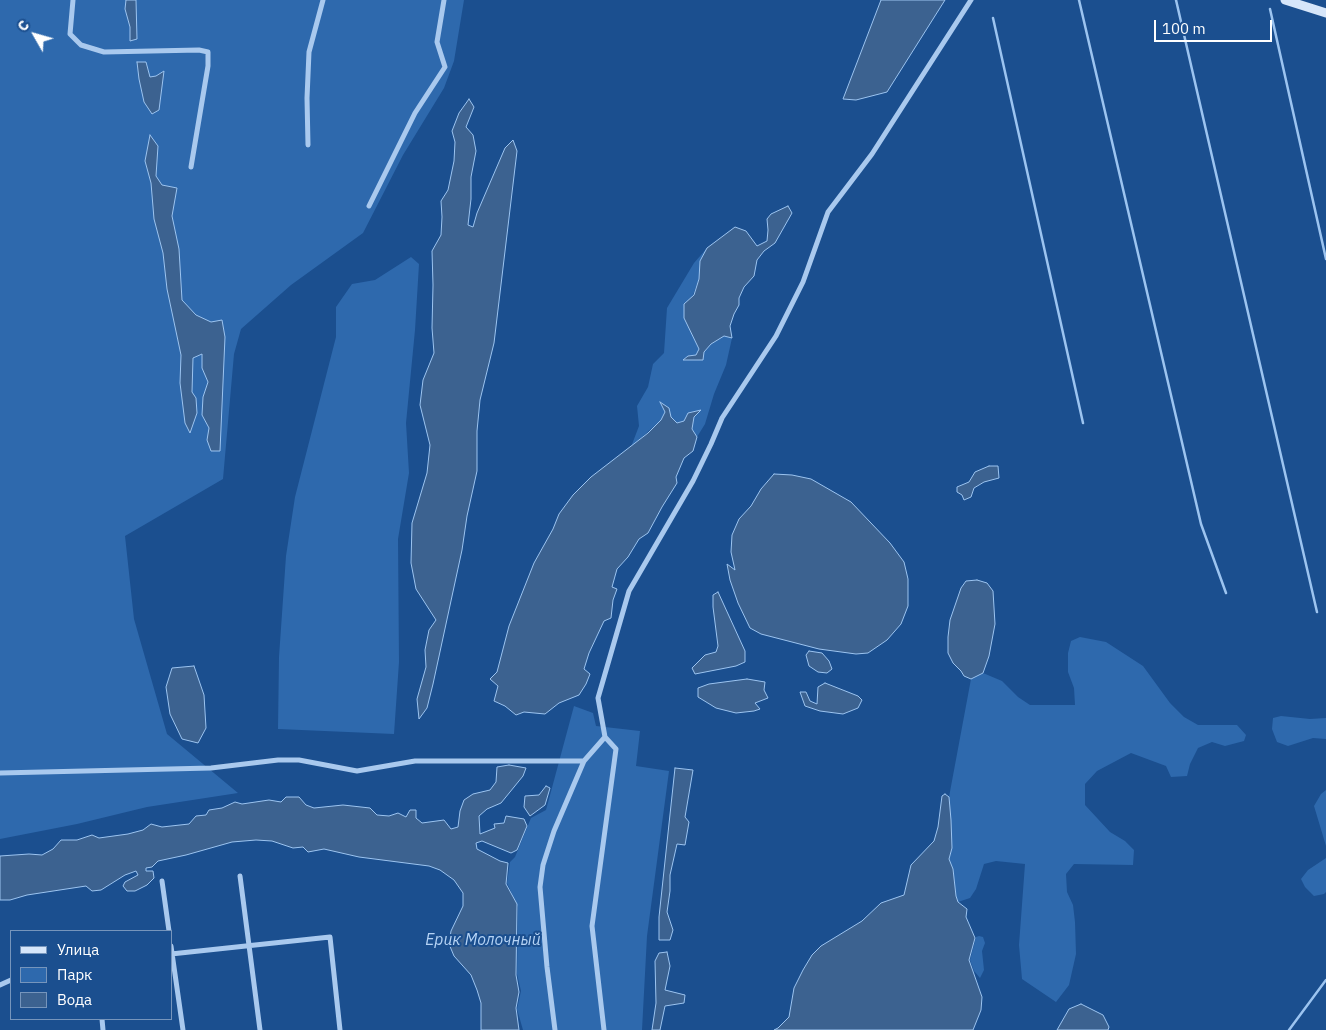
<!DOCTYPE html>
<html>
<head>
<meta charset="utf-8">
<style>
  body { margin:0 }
  #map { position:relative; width:1326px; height:1030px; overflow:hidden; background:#1b4f8f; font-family:"IBM Plex Sans",sans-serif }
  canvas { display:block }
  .legend { position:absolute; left:10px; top:930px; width:162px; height:90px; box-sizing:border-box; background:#1b4f8f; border:1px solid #7695bc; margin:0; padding:6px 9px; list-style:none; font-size:15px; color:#fff }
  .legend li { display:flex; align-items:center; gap:10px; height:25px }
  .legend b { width:25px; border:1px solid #7695bc }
  .north { position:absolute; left:10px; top:10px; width:50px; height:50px; -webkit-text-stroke:4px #1b4f8f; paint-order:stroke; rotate:308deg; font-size:14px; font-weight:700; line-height:20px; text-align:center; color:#fff }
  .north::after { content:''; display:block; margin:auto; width:18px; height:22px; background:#fff; clip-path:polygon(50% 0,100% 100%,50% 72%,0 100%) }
  .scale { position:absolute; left:1154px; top:20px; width:118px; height:22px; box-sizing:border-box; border:2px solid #fff; border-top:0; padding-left:6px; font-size:15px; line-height:18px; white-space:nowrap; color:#fff; -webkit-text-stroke:4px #1b4f8f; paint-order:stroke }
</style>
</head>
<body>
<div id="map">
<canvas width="1326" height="1030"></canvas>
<ul class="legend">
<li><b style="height:6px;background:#d6e6fa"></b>Улица</li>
<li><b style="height:14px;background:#2e69ad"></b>Парк</li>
<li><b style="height:14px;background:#3c6290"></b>Вода</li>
</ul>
<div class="north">С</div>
<div class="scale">100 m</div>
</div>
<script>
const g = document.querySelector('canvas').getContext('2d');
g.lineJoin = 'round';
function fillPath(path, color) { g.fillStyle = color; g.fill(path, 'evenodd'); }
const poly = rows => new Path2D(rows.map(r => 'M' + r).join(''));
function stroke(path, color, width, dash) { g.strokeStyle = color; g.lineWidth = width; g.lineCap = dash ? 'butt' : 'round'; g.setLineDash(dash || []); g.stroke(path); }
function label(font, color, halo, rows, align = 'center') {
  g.font = font + ' "IBM Plex Sans",sans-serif'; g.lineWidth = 4; g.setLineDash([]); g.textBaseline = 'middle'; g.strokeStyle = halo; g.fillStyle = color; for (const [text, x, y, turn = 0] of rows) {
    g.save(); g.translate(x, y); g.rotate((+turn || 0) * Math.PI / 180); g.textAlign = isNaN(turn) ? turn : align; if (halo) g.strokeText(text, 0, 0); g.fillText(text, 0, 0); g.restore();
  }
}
const green = poly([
  [0,0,464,0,454,61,444,88,403,155,363,233,291,285,241,329,234,354,223,479,125,536,134,619,167,734,238,793,147,807,77,824,0,839],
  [707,248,700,261,699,279,684,318,699,349,696,355,688,356,684,359,703,360,704,352,711,344,724,336,732,338,726,365,714,394,705,424,697,437,692,429,694,417,700,410,684,421,677,423,671,417,669,408,661,403,665,412,661,420,631,447,639,426,637,406,648,387,653,364,664,353,667,308,694,263],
  [411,257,419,264,415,330,406,423,409,473,398,539,399,662,394,734,278,729,279,657,286,556,295,497,336,337,336,307,352,284,375,280],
  [1080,637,1106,642,1143,666,1170,703,1184,717,1198,725,1237,725,1246,735,1244,741,1225,746,1212,742,1198,748,1190,764,1187,776,1171,777,1166,766,1131,753,1097,771,1085,784,1085,805,1110,832,1125,841,1134,850,1133,865,1074,864,1066,874,1067,892,1073,905,1075,922,1076,954,1069,985,1056,1002,1022,979,1019,945,1025,864,996,861,984,864,976,889,970,898,958,902,956,896,953,869,949,859,952,848,949,797,971,679,983,673,1002,681,1018,697,1030,705,1075,705,1074,688,1068,672,1068,653,1071,641],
  [574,706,593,713,596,726,640,731,636,766,669,771,647,936,642,1030,523,1030,517,1009,521,991,517,974,518,907,507,883,510,862,515,857,531,818,546,810],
  [1281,716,1310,719,1326,718,1326,739,1313,738,1288,746,1277,742,1272,729,1273,718],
  [1326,790,1326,846,1314,806,1321,794],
  [1326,858,1326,892,1324,894,1314,896,1305,887,1301,879,1308,870],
  [979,936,983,937,985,943,982,951,984,970,980,978,974,971,970,960,976,937]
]);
const water = poly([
  [126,0,136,0,137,39,130,41,130,27,125,9,126,0],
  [881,0,945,0,887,92,856,100,843,99,881,0],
  [137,62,146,62,150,77,156,76,164,71,159,110,152,114,144,102,139,79,137,62],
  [469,99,474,107,466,127,473,135,476,151,471,177,471,199,468,225,473,227,477,213,505,148,513,140,517,151,494,343,480,400,477,431,477,471,467,516,462,550,433,684,427,708,419,719,417,699,426,667,425,650,429,630,436,620,416,589,411,563,412,523,427,473,430,445,420,405,423,380,434,353,432,328,433,285,432,251,441,235,442,217,441,201,448,190,454,161,455,142,452,131,459,113,469,99],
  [150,135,158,146,156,176,162,185,177,188,172,216,179,249,182,300,196,315,211,322,222,320,225,337,220,451,211,451,207,440,209,428,202,415,203,397,208,382,202,368,202,354,193,358,192,392,196,398,197,413,190,433,185,423,180,383,181,355,167,289,163,253,154,219,151,183,145,161,150,135],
  [788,206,792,213,775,243,764,251,757,260,754,276,744,287,739,298,739,305,734,314,730,326,732,338,724,336,711,344,704,352,703,360,683,360,688,356,696,355,699,349,684,318,684,304,694,295,699,279,700,261,707,248,735,227,746,231,757,246,767,241,768,230,767,219,771,214,788,206],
  [660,402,669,408,671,417,677,423,684,421,688,413,701,410,694,417,692,429,697,437,693,451,684,458,676,477,677,483,662,507,648,533,639,539,628,557,617,569,612,587,617,589,613,600,611,618,604,621,589,653,584,669,590,674,586,684,579,695,559,703,545,714,524,712,516,715,505,706,494,701,498,686,490,679,497,672,509,626,534,563,553,529,559,514,573,495,591,477,648,433,661,420,665,412,660,402],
  [989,466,998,466,999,478,984,482,974,488,971,497,964,500,962,495,957,492,957,487,969,482,975,472,989,466],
  [774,474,792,475,811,479,851,502,890,543,904,562,908,579,908,606,901,624,887,640,868,653,856,654,819,649,761,634,750,628,738,603,730,580,727,564,735,570,731,552,732,535,739,519,751,506,761,489,774,474],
  [977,580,987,583,993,591,995,624,989,656,983,673,971,679,964,676,961,671,953,663,948,653,948,637,950,620,961,588,966,581,977,580],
  [718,592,745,651,745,662,736,666,695,674,692,668,705,655,716,652,718,646,713,607,713,595,718,592],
  [809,651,822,653,829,661,832,669,827,673,818,672,809,666,806,655,809,651],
  [194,666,204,695,206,728,198,743,182,739,170,714,166,687,172,668,194,666],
  [747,679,765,682,764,690,768,698,755,703,760,709,754,711,736,713,716,708,698,697,698,688,709,684,747,679],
  [825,683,858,696,862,700,858,708,843,714,820,711,805,706,800,692,806,692,810,701,817,704,818,687,825,683],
  [509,765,526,768,523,776,501,803,487,809,479,816,480,834,495,828,494,824,504,823,506,816,524,819,527,826,517,850,511,853,482,841,476,843,477,849,500,861,508,863,506,884,517,904,516,975,519,992,516,1008,519,1030,481,1030,481,1003,477,990,471,975,454,956,449,944,451,931,463,906,463,893,454,880,440,870,429,866,359,857,324,849,308,852,303,847,293,848,272,841,256,840,232,842,186,855,158,861,152,867,146,868,146,871,153,871,154,878,147,885,135,891,127,891,123,886,125,882,138,875,136,871,125,875,101,890,92,891,86,886,27,895,10,900,0,900,0,856,29,854,42,855,53,849,61,840,77,840,92,835,99,838,128,834,143,830,151,824,162,827,189,824,196,816,206,815,209,810,222,808,235,802,242,804,269,800,281,802,286,797,299,797,306,805,314,808,343,805,370,808,377,815,389,816,398,813,406,817,410,810,416,810,416,818,422,823,444,820,451,829,458,827,460,811,464,800,473,794,490,790,496,782,497,767,509,765],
  [675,768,693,770,685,817,689,822,685,845,677,844,670,875,670,891,667,912,673,930,670,940,659,940,659,917,675,768],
  [546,786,550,788,545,805,530,816,524,807,525,796,539,795,546,786],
  [945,794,949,797,951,820,952,848,949,859,953,869,956,896,958,902,967,909,966,917,975,938,969,960,982,997,981,1010,973,1030,774,1030,778,1028,789,1017,794,988,803,970,812,955,821,946,862,921,881,903,904,895,911,865,934,841,938,827,942,796,945,794],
  [667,952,670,966,665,990,685,995,684,1003,665,1006,660,1030,652,1030,656,1003,655,961,659,953,667,952],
  [1081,1004,1103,1015,1109,1027,1108,1030,1057,1030,1069,1009,1081,1004]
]);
const stream = poly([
  [1079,0,1201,524,1226,593],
  [1176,0,1317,612],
  [1270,9,1326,259],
  [993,18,1083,423],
  [1289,1030,1326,980]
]);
const street = poly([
  [73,0,70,34,81,45,104,52,199,50,208,52,208,66,191,167],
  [308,145,307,98,309,52,323,0],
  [369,206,415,113,445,67,437,42,444,0],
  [0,773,211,768,278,760,299,760,357,771,415,761,584,761,605,737],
  [240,876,260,1030],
  [162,881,169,931],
  [171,946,183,1030],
  [171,954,330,937,340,1030],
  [0,985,11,980],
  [102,1019,103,1030],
  [555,1030,547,967,540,887,543,865,554,831,584,761],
  [604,1030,592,926,616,749,605,737,598,698,629,591,693,481,711,444,722,418,776,336,803,282,828,212,872,154,971,0]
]);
const secondary = poly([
  [1285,0,1326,13]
]);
const waterNames = [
  ["Ерик Молочный",483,940]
];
fillPath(green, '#2e69ad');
fillPath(water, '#3c6290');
stroke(water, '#9cc4f0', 1);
stroke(stream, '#9cc4f0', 2.5);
stroke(street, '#a9c9ee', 5);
stroke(secondary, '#d6e6fa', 9);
label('italic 16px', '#b5d3f5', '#1b4f8f', waterNames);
</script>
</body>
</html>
